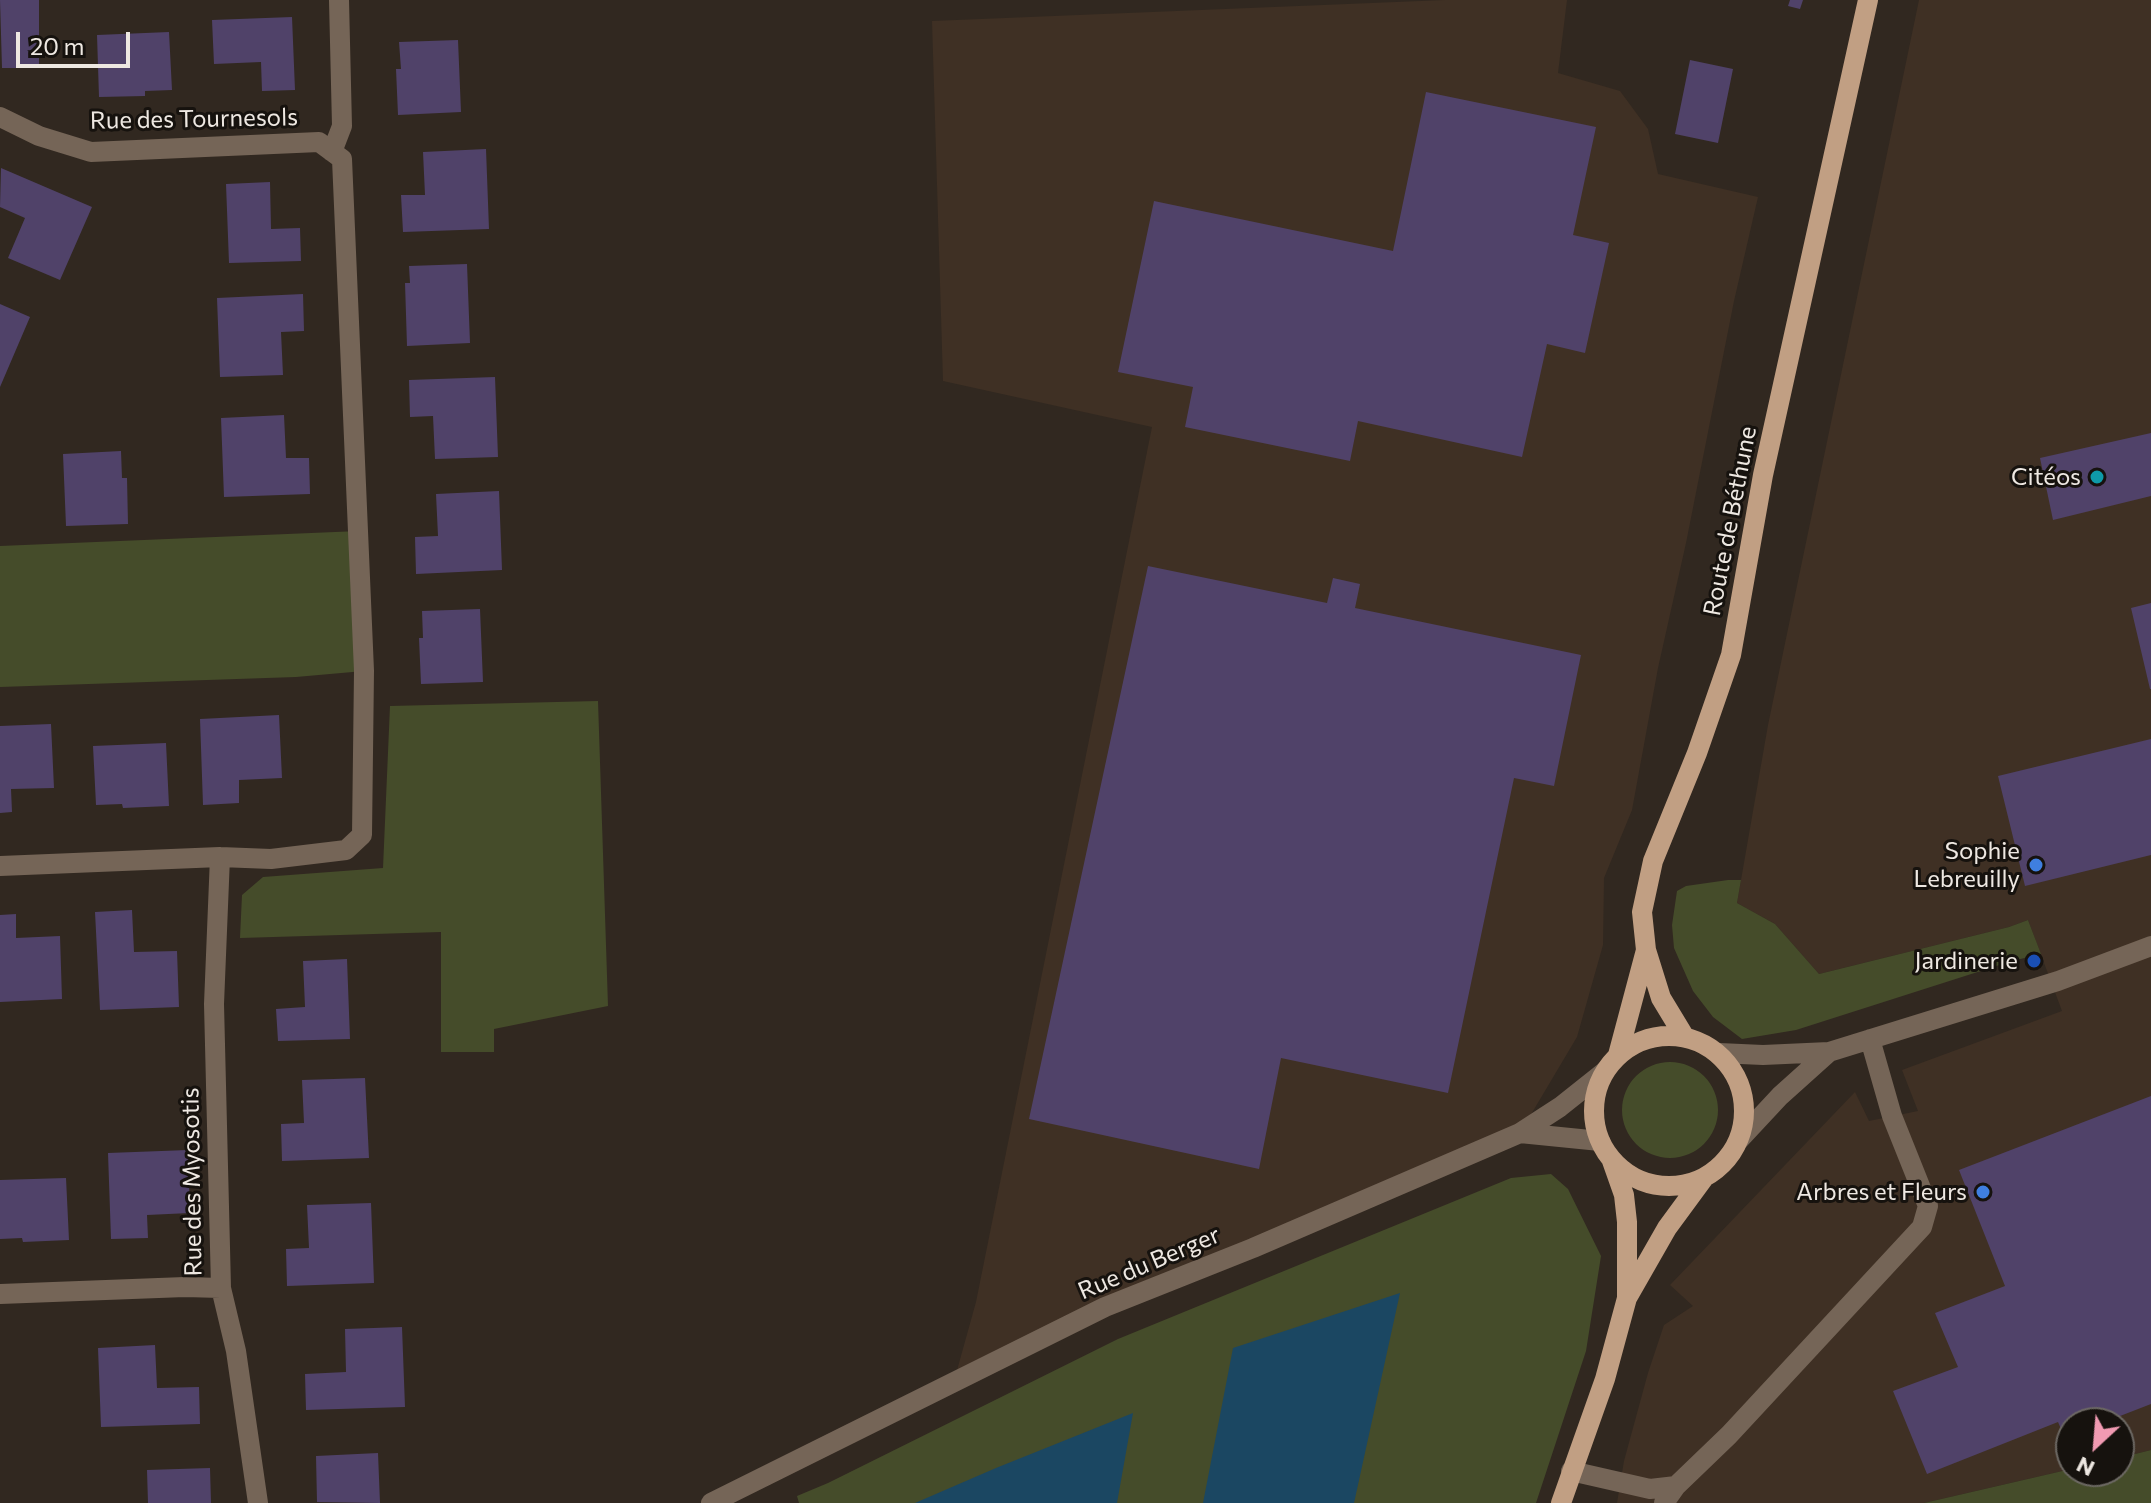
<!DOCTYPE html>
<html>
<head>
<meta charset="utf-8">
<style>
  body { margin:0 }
  #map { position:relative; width:2151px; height:1503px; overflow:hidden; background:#312820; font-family:Commissioner,sans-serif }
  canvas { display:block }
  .north { position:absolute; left:2055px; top:1407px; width:80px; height:80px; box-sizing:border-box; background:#16120e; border:2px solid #6c6863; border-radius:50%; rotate:206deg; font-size:22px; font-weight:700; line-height:32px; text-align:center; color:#eee8e2 }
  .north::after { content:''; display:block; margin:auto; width:28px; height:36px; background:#f19ab2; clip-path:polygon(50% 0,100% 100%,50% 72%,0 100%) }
  .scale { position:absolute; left:16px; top:32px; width:114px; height:36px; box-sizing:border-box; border:4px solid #eee8e2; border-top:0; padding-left:10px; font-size:24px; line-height:28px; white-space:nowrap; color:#eee8e2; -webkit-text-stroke:6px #16120e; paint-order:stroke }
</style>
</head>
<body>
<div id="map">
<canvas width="2151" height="1503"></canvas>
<div class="north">N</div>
<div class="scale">20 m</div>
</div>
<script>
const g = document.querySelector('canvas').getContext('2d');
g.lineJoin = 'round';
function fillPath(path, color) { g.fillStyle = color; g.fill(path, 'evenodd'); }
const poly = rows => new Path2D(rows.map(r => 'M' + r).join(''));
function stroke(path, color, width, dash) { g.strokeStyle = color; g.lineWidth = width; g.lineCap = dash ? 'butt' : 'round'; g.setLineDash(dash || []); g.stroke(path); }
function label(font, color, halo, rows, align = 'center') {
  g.font = font + ' Commissioner,sans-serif'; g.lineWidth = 6; g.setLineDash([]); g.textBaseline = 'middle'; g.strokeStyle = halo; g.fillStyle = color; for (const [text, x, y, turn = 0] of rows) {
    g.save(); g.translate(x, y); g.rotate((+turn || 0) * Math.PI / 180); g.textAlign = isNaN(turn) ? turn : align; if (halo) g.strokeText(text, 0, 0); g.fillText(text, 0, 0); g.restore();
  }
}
const built = poly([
  [1445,0,1567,0,1558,73,1620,91,1648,129,1658,174,1758,197,1734,301,1686,543,1658,668,1632,810,1604,878,1603,945,1577,1037,1520,1133,954,1381,976,1302,1152,427,943,381,932,21],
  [1919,0,2151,0,2151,1450,2119,1458,2119,1423,2071,1423,2071,1469,1924,1503,1617,1503,1624,1461,1648,1373,1664,1325,1693,1306,1670,1285,1855,1092,1869,1121,1918,1111,1902,1070,2062,1011,2028,920,2009,927,1819,974,1775,924,1737,903,1768,725]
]);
const green = poly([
  [359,531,364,671,296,677,0,687,0,546],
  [598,701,608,1006,494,1029,494,1052,441,1052,441,932,240,938,242,895,263,877,383,868,390,706],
  [1728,880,1741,880,1737,903,1775,924,1819,974,2009,927,2028,920,2041,954,2012,961,1796,1030,1742,1039,1713,1017,1693,991,1674,948,1672,925,1677,891,1686,886],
  '1622 1110a48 48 0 1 1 96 0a48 48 0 1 1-96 0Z',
  [1551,1174,1568,1189,1601,1256,1586,1351,1536,1503,799,1503,797,1496,828,1483,1118,1339,1511,1178],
  [2151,1450,2151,1503,1924,1503,2071,1469,2071,1471,2119,1471,2119,1458]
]);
const water = poly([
  [1400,1293,1354,1503,1203,1503,1233,1348],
  [1133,1413,1117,1503,915,1503,996,1468]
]);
const building = poly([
  [0,0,39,0,39,68,2,68],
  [1790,0,1803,0,1800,9,1788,6],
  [292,17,295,90,262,91,261,62,214,64,212,20],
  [169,32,172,90,145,91,145,96,99,97,97,35],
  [458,40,461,112,398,115,396,69,401,69,399,42],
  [1690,60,1733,69,1718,143,1675,134],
  [1426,92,1596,127,1573,235,1609,243,1585,353,1547,344,1522,457,1358,421,1350,461,1185,427,1193,387,1118,372,1154,201,1393,251],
  [486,149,489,229,403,232,401,195,425,195,423,152],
  [1,168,92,207,60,280,8,258,25,218,0,207],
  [270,182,271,229,300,228,301,261,229,263,226,184],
  [467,264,470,343,407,346,405,283,410,283,409,266],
  [303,294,304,331,281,332,283,375,220,377,217,298],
  [0,304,30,317,0,387],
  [495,377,498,457,435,459,433,416,410,417,409,380],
  [284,415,286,458,309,458,310,494,224,497,221,418],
  [2151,433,2151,496,2053,520,2040,458],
  [121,451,122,478,127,478,128,524,66,526,63,454],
  [499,491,502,570,416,574,415,537,438,536,436,494],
  [1148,566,1327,603,1333,578,1360,584,1355,608,1581,655,1554,786,1514,778,1448,1093,1281,1058,1259,1169,1029,1119],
  [2151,603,2151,689,2150,689,2131,608],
  [480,609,483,682,421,684,419,638,423,638,422,611],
  [279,715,282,778,239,780,239,803,203,805,200,719],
  [51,724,54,788,11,789,12,812,0,813,0,726],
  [2151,739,2151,855,2025,886,1998,776],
  [166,743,169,806,123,808,122,804,96,805,93,746],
  [132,910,134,952,177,951,179,1007,100,1010,95,912],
  [16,914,16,938,60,936,62,999,0,1002,0,915],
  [347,959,350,1039,278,1041,276,1009,305,1007,303,961],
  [365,1078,369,1158,282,1161,281,1124,304,1123,302,1080],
  [2151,1096,2151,1404,2102,1423,2071,1423,2071,1435,2065,1438,2058,1422,1927,1474,1893,1391,1958,1367,1935,1313,2005,1286,1959,1170],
  [188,1150,190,1213,147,1215,148,1238,111,1239,108,1153],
  [66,1178,69,1240,23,1242,22,1238,0,1239,0,1180],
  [371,1203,374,1283,287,1286,286,1249,309,1248,307,1205],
  [402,1327,405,1407,306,1410,305,1374,346,1372,345,1329],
  [155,1345,157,1388,199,1387,200,1424,101,1427,98,1348],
  [378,1453,380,1503,317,1502,316,1456],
  [210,1468,211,1503,148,1503,147,1470]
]);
const minor = poly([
  [0,117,39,136,91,152,319,142,342,159,364,671,362,835,346,850,271,859,220,857,0,866],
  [332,152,342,126,339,0],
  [220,857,214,1004,221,1288,236,1351,258,1503],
  [1719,1053,1763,1055,1829,1052],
  [1520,1133,1600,1141],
  [1739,1140,1780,1096,1829,1052,2058,981,2151,946],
  [0,1294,185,1287,221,1288],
  [1571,1471,1650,1489,1676,1486,1664,1503],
  [1676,1486,1729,1435,1922,1227,1928,1206,1892,1116,1870,1039],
  [711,1503,1105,1307,1253,1248,1520,1133,1560,1107,1604,1072]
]);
const major = poly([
  '1594 1111a75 75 0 1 1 150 0a75 75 0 1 1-150 0Z',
  [1684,1036,1661,998,1646,950,1642,912,1653,861,1697,753,1731,655,1763,475,1868,0],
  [1618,1055,1646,950],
  [1612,1161,1624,1195,1627,1222,1627,1298],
  [1561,1503,1605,1379,1627,1298,1667,1228,1703,1179]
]);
const markers = [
  [2097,477,8,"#0f9aa8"],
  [2036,865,8,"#3f7fe0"],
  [2034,961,8,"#1a4fb4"],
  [1983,1192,8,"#3f7fe0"]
];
const streetNames = [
  ["Rue des Tournesols",194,119,-1],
  ["Route de Béthune",1730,521,-79],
  ["Rue des Myosotis",192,1182,-91],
  ["Rue du Berger",1149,1263,-23]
];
const poiNames = [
  ["Citéos",2081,477],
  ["Sophie",2020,851],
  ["Lebreuilly",2020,879],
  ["Jardinerie",2018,961],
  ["Arbres et Fleurs",1967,1192]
];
fillPath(built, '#3f3024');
fillPath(green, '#454c2a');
fillPath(water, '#1b4762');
fillPath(building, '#504269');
stroke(minor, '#756557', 20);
stroke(major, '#c19f83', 20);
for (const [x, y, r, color] of markers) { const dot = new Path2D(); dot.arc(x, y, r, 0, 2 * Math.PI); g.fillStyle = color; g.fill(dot); stroke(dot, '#16120e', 3); }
label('24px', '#eee8e2', '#16120e', streetNames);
label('24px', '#eee8e2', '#16120e', poiNames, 'right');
</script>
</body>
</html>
